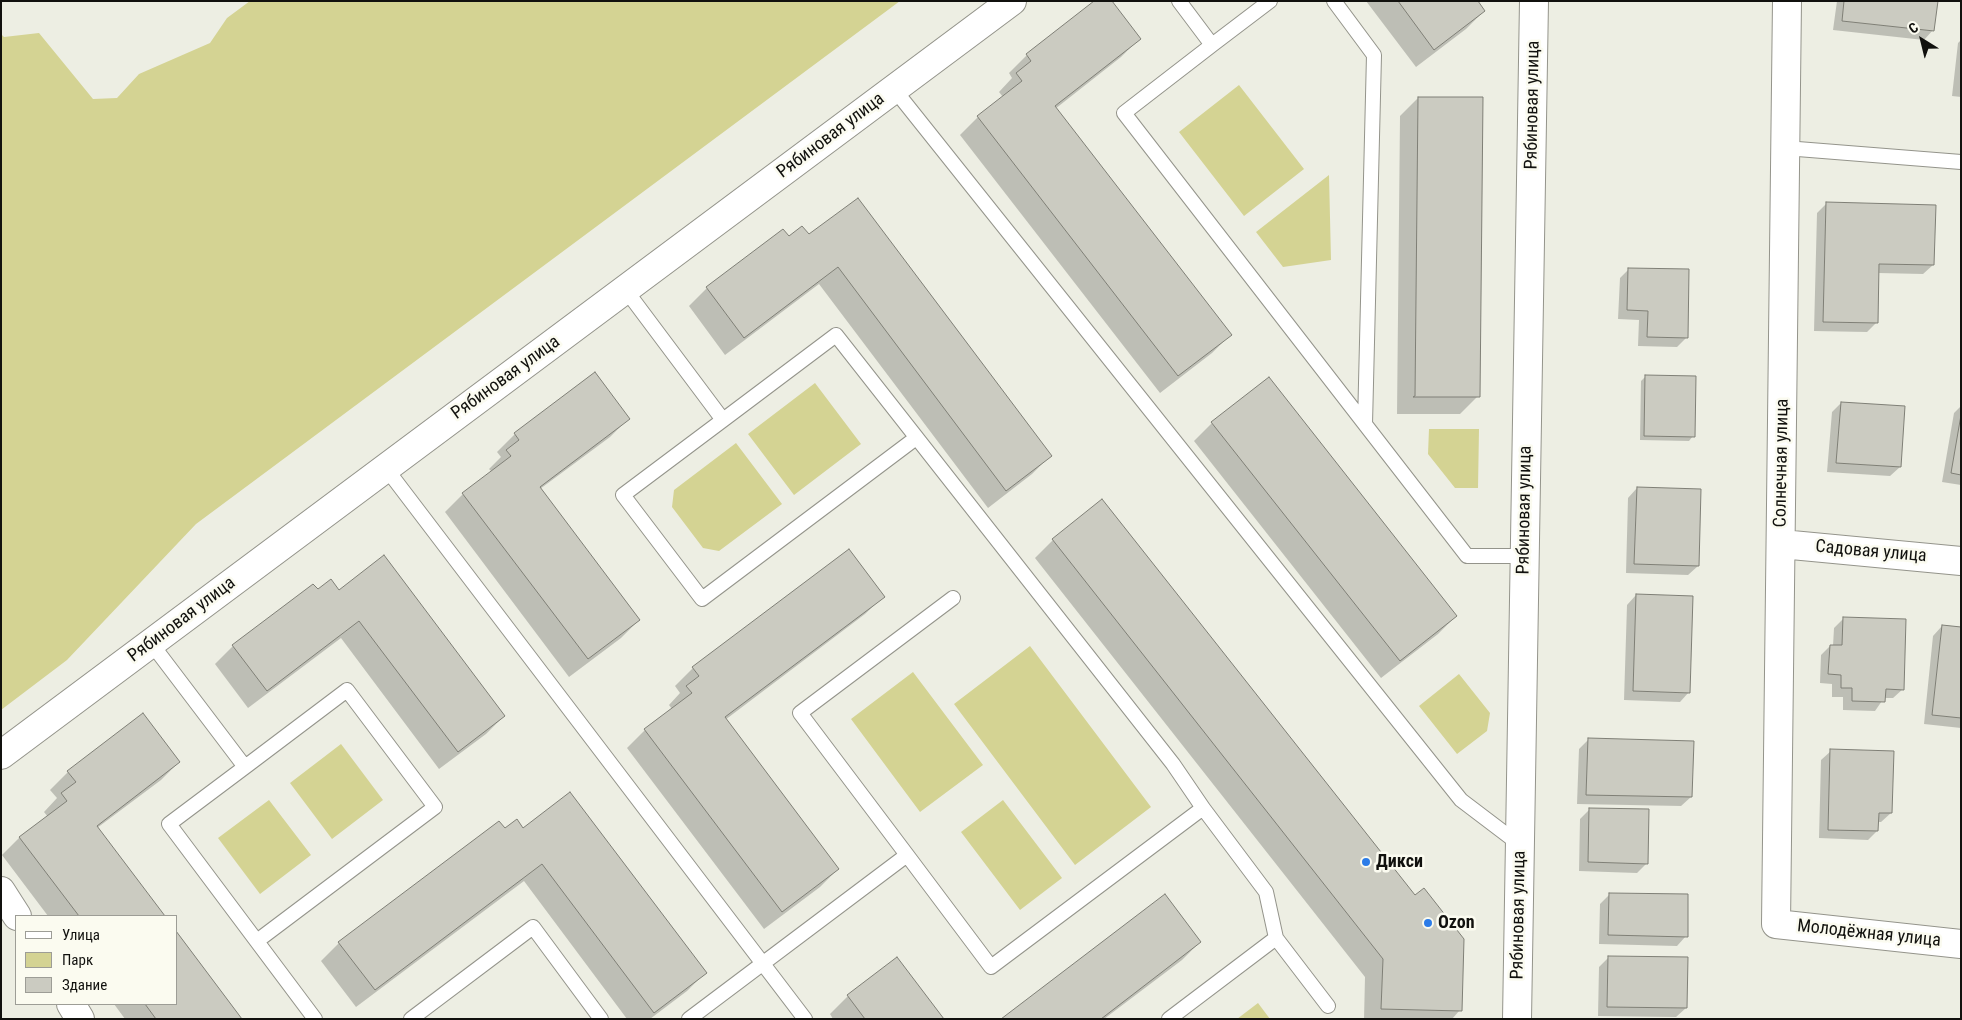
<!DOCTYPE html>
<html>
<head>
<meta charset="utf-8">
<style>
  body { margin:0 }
  #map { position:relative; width:1962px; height:1020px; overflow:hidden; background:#edeee3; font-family:"Roboto Condensed",sans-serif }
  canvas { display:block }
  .frame { position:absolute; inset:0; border:2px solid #11110e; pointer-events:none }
  .legend { position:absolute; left:15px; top:915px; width:162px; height:90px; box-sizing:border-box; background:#fbfbf0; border:1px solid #9d9d96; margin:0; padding:6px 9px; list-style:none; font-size:15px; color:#11110e }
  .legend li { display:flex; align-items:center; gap:10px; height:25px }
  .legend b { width:25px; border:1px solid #9d9d96 }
  .north { position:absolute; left:1897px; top:15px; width:50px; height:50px; -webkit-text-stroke:4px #fbfbf0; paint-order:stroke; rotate:324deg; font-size:14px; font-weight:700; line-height:20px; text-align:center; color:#11110e }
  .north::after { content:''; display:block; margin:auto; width:18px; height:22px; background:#11110e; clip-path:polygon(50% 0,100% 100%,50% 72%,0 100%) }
</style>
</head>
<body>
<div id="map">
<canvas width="1962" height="1020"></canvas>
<div class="frame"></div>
<ul class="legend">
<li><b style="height:6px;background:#fff"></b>Улица</li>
<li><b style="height:14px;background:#d4d393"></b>Парк</li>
<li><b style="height:14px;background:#cbcbc1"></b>Здание</li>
</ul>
<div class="north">С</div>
</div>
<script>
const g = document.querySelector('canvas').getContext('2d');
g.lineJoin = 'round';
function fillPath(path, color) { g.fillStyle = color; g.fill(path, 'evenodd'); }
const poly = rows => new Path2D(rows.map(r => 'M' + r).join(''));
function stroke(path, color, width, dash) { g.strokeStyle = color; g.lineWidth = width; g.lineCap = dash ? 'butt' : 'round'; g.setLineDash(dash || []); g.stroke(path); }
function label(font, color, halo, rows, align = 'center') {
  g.font = font + ' "Roboto Condensed",sans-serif'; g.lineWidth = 5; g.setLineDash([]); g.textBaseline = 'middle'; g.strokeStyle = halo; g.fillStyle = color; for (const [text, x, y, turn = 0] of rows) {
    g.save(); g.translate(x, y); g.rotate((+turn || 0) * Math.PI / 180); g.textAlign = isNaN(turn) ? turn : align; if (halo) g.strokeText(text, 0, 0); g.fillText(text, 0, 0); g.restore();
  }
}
const green = poly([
  [250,1,900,1,196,524,67,660,1,710,1,34,4,37,39,33,93,99,117,98,139,74,210,43,227,18],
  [1239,85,1304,169,1244,216,1179,132],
  [1329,175,1331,260,1283,267,1256,232],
  [815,383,861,444,794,495,748,434],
  [1429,429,1479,429,1478,488,1455,488,1428,454],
  [736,443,782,504,719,551,703,548,672,507,674,490],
  [1030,646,1151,807,1075,865,954,704],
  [913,672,983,765,920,812,851,719],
  [1459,674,1490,713,1487,731,1457,754,1419,706],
  [341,744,383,800,332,839,290,783],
  [269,800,311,855,260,894,218,838],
  [1003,800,1062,878,1020,910,961,832],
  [1258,1003,1270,1019,1237,1019]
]);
const shadow = poly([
  [1096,1,1139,39,1121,57,1055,109,1230,335,1212,353,1160,393,960,135,978,117,1003,97,999,92,1012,78,1009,73,1027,55],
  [1366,1,1476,1,1484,11,1466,29,1416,67],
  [1837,1,1937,1,1933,30,1924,40,1833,30],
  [1961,40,1961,97,1952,96,1958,43],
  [1418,98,1478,396,1460,414,1397,414,1400,116],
  [1827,203,1933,265,1923,274,1878,273,1876,323,1867,332,1814,331,1817,213],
  [809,236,1050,456,1032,474,988,508,819,284,725,355,689,306,707,288,789,238],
  [1629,269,1686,338,1677,347,1638,346,1639,320,1618,319,1620,278],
  [1646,376,1693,436,1689,441,1640,440,1641,381],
  [1841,403,1900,467,1890,476,1827,472,1832,412],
  [1961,406,1961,485,1942,482,1954,413],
  [628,419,610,437,540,489,639,620,621,638,569,677,445,512,463,494,492,472,489,469,501,457,497,452,515,434],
  [1212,423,1456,616,1438,634,1381,678,1194,441],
  [1637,488,1698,566,1688,575,1626,573,1628,498],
  [1102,501,1460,1010,1452,1019,1364,1019,1365,977,1035,558,1053,540],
  [339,592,504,716,486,734,439,769,341,638,248,708,215,664,233,646],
  [1636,595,1689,692,1680,702,1624,700,1627,605],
  [883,597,865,614,725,720,838,869,820,887,764,929,627,748,645,730,672,709,669,705,680,693,675,686,693,668],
  [1843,619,1903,689,1893,698,1884,698,1875,711,1843,710,1843,697,1832,697,1832,684,1820,683,1821,655,1830,646,1833,646,1834,628],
  [1942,626,1961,628,1961,728,1924,724,1933,636],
  [1588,740,1691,797,1681,806,1577,804,1579,749],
  [1831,751,1891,813,1881,822,1877,822,1877,831,1868,840,1819,838,1821,760],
  [179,762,161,780,97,828,163,916,48,916,2,855,20,837,48,817,44,812,57,798,50,790,68,772],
  [1590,809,1647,863,1637,873,1579,871,1580,819],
  [504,830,705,973,687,991,650,1019,627,1019,524,881,356,1007,321,961,339,943],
  [1610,894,1686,936,1677,946,1599,944,1600,904],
  [1200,942,1182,960,1104,1019,1003,1019],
  [1609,957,1686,1008,1676,1017,1598,1016,1599,967],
  [896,959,942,1019,833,1019,830,1014,848,996],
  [114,1004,176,1004,241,1019,125,1019]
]);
const building = poly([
  [1094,1,1112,1,1141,39,1055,106,1232,335,1178,376,977,116,1022,81,1016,73,1031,61,1026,54,1094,1],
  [1398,1,1478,1,1485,11,1434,50,1398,1],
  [1844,1,1938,1,1934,31,1842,21,1844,1],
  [1418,97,1483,97,1480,397,1413,397,1415,396,1418,97],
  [858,198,1052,456,1006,491,838,267,744,338,706,287,783,229,789,236,802,226,809,234,858,198],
  [1826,202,1936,205,1934,265,1879,264,1878,323,1823,322,1826,202],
  [1628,268,1689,269,1688,338,1647,337,1648,311,1627,310,1628,268],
  [595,372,630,419,540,487,640,620,588,659,462,493,511,456,506,450,519,440,514,433,595,372],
  [1645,375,1696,376,1695,437,1644,436,1645,375],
  [1269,377,1457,616,1400,661,1211,422,1269,377],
  [1841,402,1905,406,1901,467,1836,463,1841,402],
  [1961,415,1961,475,1951,473,1961,415],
  [1637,487,1701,489,1699,566,1634,564,1637,487],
  [1102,499,1415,895,1424,888,1464,939,1462,1011,1381,1009,1383,959,1052,539,1102,499],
  [849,549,885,597,725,717,839,869,782,912,644,729,692,693,686,686,699,676,692,667,849,549],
  [384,555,505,716,458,752,359,621,267,691,232,645,313,584,318,589,331,579,339,590,384,555],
  [1636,594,1693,596,1690,693,1633,691,1636,594],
  [1843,617,1906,619,1904,690,1886,689,1885,702,1852,701,1852,688,1841,688,1841,675,1828,674,1830,645,1842,645,1843,617],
  [1942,625,1961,627,1961,718,1932,715,1942,625],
  [143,713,180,762,97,826,165,916,79,916,19,837,67,801,61,793,76,782,67,771,143,713],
  [1588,738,1694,741,1692,797,1586,795,1588,738],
  [1830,749,1894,751,1892,813,1879,813,1878,831,1828,830,1830,749],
  [570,792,707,973,654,1013,542,864,375,990,338,942,499,821,505,828,517,819,523,828,570,792],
  [1589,808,1649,809,1648,864,1588,862,1589,808],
  [1609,893,1688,894,1688,937,1608,935,1609,893],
  [1165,894,1201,942,1101,1019,1001,1019,1165,894],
  [176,931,242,1019,156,1019,145,1004,176,1004,176,931],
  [1608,956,1688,957,1687,1008,1607,1007,1608,956],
  [897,957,944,1019,865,1019,847,995,897,957]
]);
const service = poly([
  [1179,1,1212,45,1124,113,1467,556,1525,556],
  [1334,1,1374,55,1365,424],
  [1212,45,1270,1],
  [894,89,1461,800,1519,844],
  [1785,148,1961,162],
  [625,289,723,420,836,335,1173,764,1203,808],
  [723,420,623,495,702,599,916,438],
  [385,467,805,1019],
  [151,643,245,767,169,824,315,1019],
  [245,767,347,690,435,807,257,941],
  [907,855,991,967,1203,808,1266,892,1276,938,1328,1006],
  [411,1019,533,927,601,1019],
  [689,1019,907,855,800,713,953,598],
  [1169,1019,1276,938]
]);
const minor = poly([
  [1787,1,1776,924,1961,944],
  [1781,544,1961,561],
  [1,755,1012,1],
  [1,891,17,916],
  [71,1004,80,1019],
  [1517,1019,1534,1]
]);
const markers = [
  [1366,862,5,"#2c7ce8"],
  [1428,923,5,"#2c7ce8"]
];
const streetNames = [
  ["Рябиновая улица",1533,105,-89],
  ["Рябиновая улица",831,136,-37],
  ["Рябиновая улица",506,378,-36],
  ["Солнечная улица",1782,463,-89],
  ["Рябиновая улица",1525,510,-89],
  ["Садовая улица",1871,552,5],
  ["Рябиновая улица",182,620,-37],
  ["Рябиновая улица",1519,915,-89],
  ["Молодёжная улица",1869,934,6]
];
const poiNames = [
  ["Дикси",1376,862],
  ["Ozon",1438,923]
];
fillPath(green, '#d4d393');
fillPath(shadow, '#0003');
fillPath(building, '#cbcbc1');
stroke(building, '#7f7f76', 1);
stroke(service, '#94948b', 16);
stroke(minor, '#94948b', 30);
stroke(service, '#fff', 14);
stroke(minor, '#fff', 28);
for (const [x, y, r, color] of markers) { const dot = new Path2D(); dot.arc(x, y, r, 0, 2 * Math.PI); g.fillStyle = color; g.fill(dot); stroke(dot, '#fbfbf0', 2); }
label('18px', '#11110e', '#fbfbf0', streetNames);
label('bold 18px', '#11110e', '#fbfbf0', poiNames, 'left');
</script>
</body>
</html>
